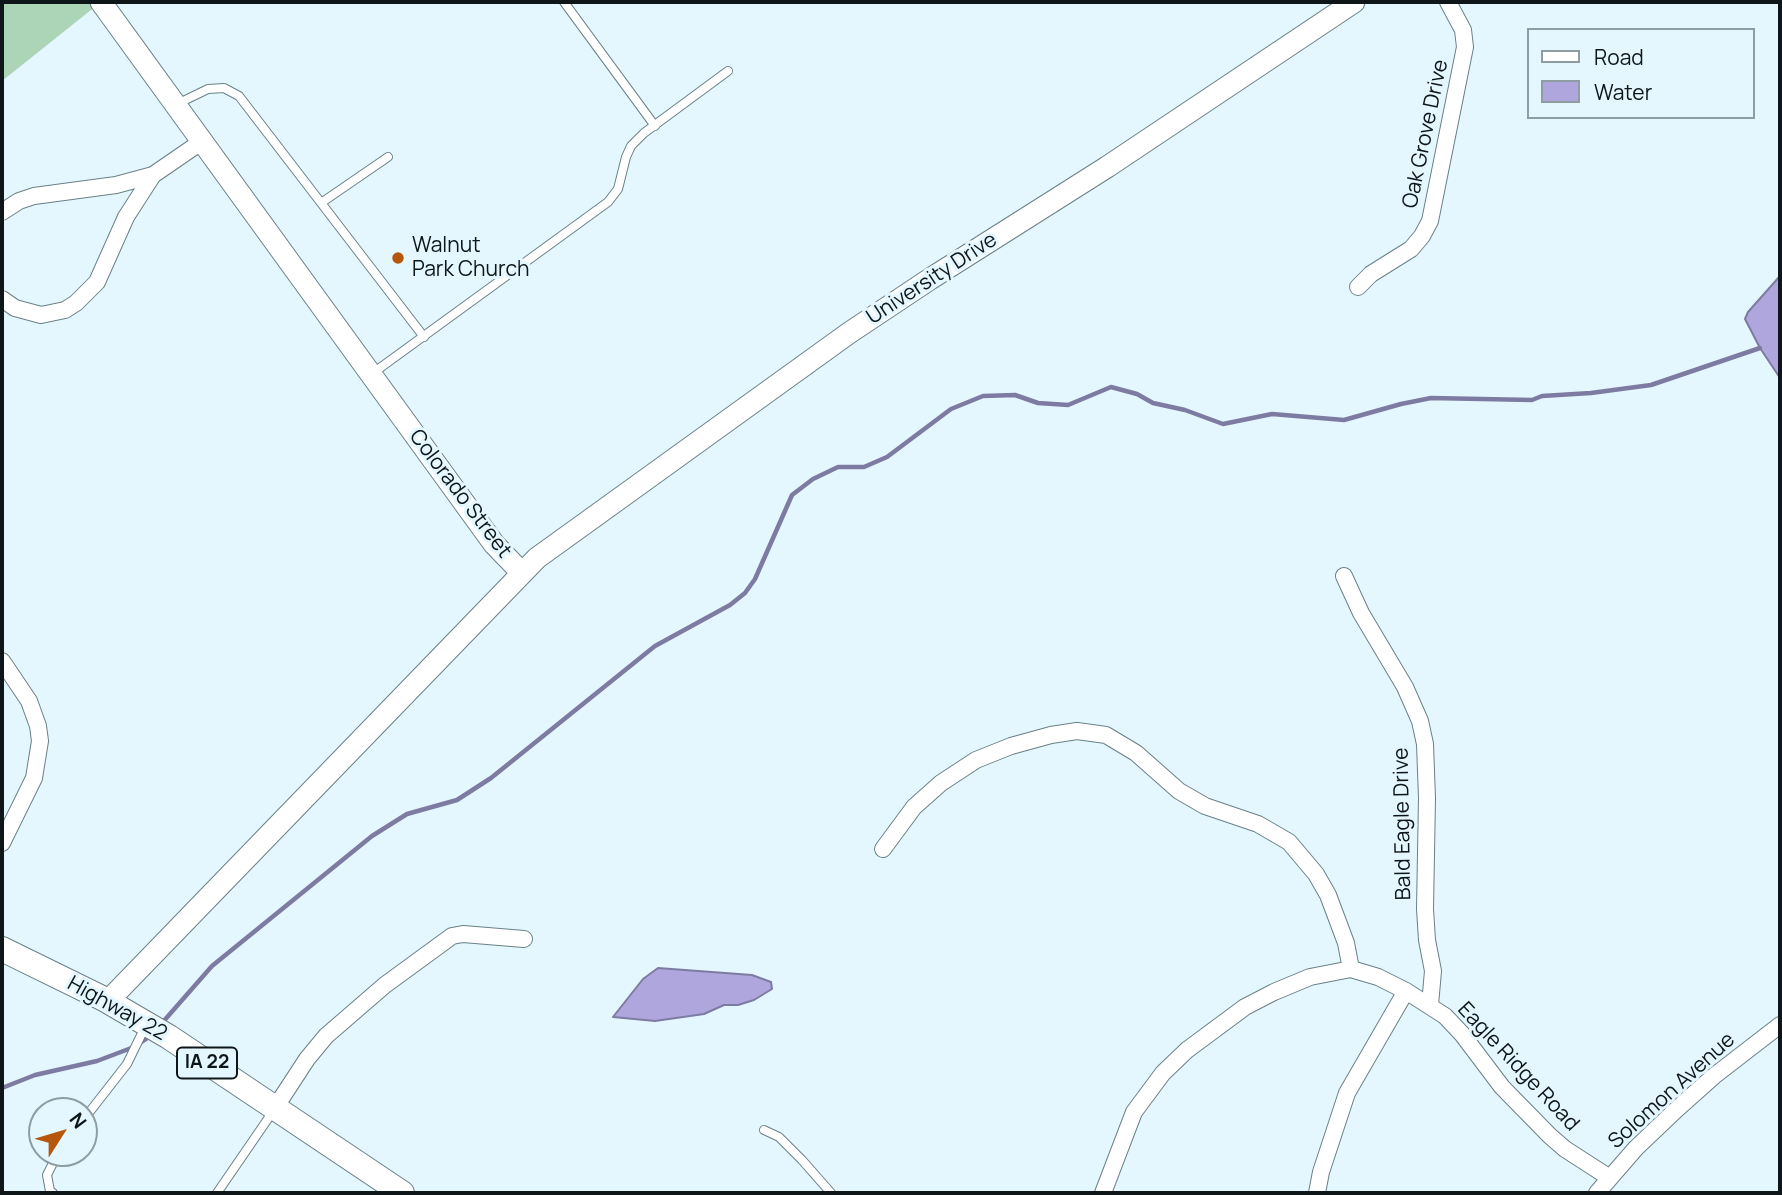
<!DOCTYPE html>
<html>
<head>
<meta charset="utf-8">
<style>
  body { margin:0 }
  #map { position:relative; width:1782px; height:1195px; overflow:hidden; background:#e4f7fe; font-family:Manrope,sans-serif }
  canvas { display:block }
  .frame { position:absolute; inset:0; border:4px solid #0e1619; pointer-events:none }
  .legend { position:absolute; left:1527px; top:28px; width:228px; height:91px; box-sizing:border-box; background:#e4f7fe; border:2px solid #8e9da2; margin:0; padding:9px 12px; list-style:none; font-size:21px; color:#0e1619 }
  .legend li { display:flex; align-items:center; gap:14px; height:35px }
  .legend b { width:35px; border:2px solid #8e9da2 }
  .north { position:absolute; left:28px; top:1097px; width:70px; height:70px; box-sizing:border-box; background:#e4f7fe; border:2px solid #8e9da2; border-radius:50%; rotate:53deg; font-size:19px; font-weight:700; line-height:28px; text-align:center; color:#0e1619 }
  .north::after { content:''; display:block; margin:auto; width:24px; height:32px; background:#b5560c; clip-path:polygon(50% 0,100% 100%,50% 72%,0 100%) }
</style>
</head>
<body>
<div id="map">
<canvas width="1782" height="1195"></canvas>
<div class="frame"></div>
<ul class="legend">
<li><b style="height:9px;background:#fff"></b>Road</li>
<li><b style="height:19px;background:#aea6dd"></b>Water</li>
</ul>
<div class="north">N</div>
</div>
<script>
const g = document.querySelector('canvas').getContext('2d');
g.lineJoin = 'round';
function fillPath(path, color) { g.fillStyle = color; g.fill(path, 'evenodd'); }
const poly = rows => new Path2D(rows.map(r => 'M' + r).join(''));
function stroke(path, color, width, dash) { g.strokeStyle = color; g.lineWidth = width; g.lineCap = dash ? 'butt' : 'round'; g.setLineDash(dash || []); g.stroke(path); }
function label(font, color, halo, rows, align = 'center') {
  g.font = font + ' Manrope,sans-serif'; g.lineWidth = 6; g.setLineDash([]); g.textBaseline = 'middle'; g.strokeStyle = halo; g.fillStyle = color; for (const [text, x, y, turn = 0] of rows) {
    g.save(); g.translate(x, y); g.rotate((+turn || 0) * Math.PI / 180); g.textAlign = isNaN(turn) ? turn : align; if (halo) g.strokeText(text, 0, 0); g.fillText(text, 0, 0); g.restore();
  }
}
const green = poly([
  [2,2,101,2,2,81]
]);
const water = poly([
  [1780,276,1780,378,1760,348,1745,319,1748,312,1780,276],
  [658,968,752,975,771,982,772,989,754,1000,738,1005,724,1005,704,1014,655,1021,613,1017,643,979,658,968]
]);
const stream = poly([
  [162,1023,212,966,372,836,407,814,457,800,491,778,655,646,730,605,745,593,755,579,792,495,813,479,838,467,864,467,887,457,951,409,983,396,1015,395,1038,403,1068,405,1111,387,1137,394,1153,403,1185,410,1223,424,1272,414,1344,420,1401,404,1431,398,1532,400,1542,396,1591,393,1651,385,1760,348],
  [2,1088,35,1075,97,1061,134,1047,149,1037]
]);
const lane = poly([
  [564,2,655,126],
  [177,104,208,89,224,88,239,96,424,337],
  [321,203,388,157],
  [373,373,608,202,618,189,626,157,631,146,644,133,728,71],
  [84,1119,127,1064,146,1025],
  [764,1130,779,1137,802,1160,831,1193],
  [53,1193,50,1191,47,1175,58,1153],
  [217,1193,274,1110]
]);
const street = poly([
  [2,212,19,201,34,196,116,185,153,175,201,142],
  [1358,287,1371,274,1411,249,1422,236,1430,221,1465,47,1463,30,1448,2],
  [2,299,15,308,41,315,65,310,76,303,97,282,126,217,153,175],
  [1344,576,1361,613,1405,687,1420,721,1425,744,1427,798,1425,909,1427,940,1433,971,1430,1005],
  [2,661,29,701,38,726,40,741,34,778,2,843],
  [883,849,914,807,941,783,976,760,1011,746,1051,735,1077,731,1106,735,1136,753,1179,791,1205,806,1258,824,1289,842,1316,874,1328,895,1346,943,1351,969,1378,977,1406,991,1445,1016,1462,1034,1502,1087,1550,1136,1565,1149,1610,1178],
  [275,1108,307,1059,326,1036,385,985,452,936,463,934,524,939],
  [1103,1193,1134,1112,1163,1073,1187,1050,1245,1007,1274,992,1310,977,1351,969],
  [1317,1193,1321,1172,1347,1093,1406,991],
  [1597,1193,1636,1148,1677,1109,1714,1076,1780,1025]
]);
const secondary = poly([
  [101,2,494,544,521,572],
  [108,1001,537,558,849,333,930,279,1107,167,1354,2]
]);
const primary = poly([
  [2,949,104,999,169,1037,402,1193]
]);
const markers = [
  [398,258,7,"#b5560c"]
];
const shields = [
  [207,1063,60]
];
const shieldNames = [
  ["IA 22",207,1063]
];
const streetNames = [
  ["Oak Grove Drive",1426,134,-78],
  ["University Drive",932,279,-33],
  ["Colorado Street",460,494,53],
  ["Bald Eagle Drive",1403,824,-91],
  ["Highway 22",117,1009,29],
  ["Eagle Ridge Road",1518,1067,47],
  ["Solomon Avenue",1672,1091,-42]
];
const poiNames = [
  ["Walnut",412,246],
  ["Park Church",412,270]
];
fillPath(green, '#acd4b7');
fillPath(water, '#aea6dd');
stroke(water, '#7e7ba2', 2);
stroke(stream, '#7e7ba2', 4.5);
stroke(lane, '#6a8088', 10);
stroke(street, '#6a8088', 18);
stroke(secondary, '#6a8088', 23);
stroke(primary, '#6a8088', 26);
stroke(lane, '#fff', 8);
stroke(street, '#fff', 16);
stroke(secondary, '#fff', 21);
stroke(primary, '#fff', 24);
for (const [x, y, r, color] of markers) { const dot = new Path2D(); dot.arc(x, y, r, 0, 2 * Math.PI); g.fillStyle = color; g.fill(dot); stroke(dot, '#e4f7fe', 2.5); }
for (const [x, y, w] of shields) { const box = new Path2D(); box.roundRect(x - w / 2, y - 15.5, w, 31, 5); g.fillStyle = '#e4f7fe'; g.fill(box); stroke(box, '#0e1619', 2); }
label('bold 19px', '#0e1619', null, shieldNames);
label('21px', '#0e1619', '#e4f7fe', streetNames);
label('21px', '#0e1619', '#e4f7fe', poiNames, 'left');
</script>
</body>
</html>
